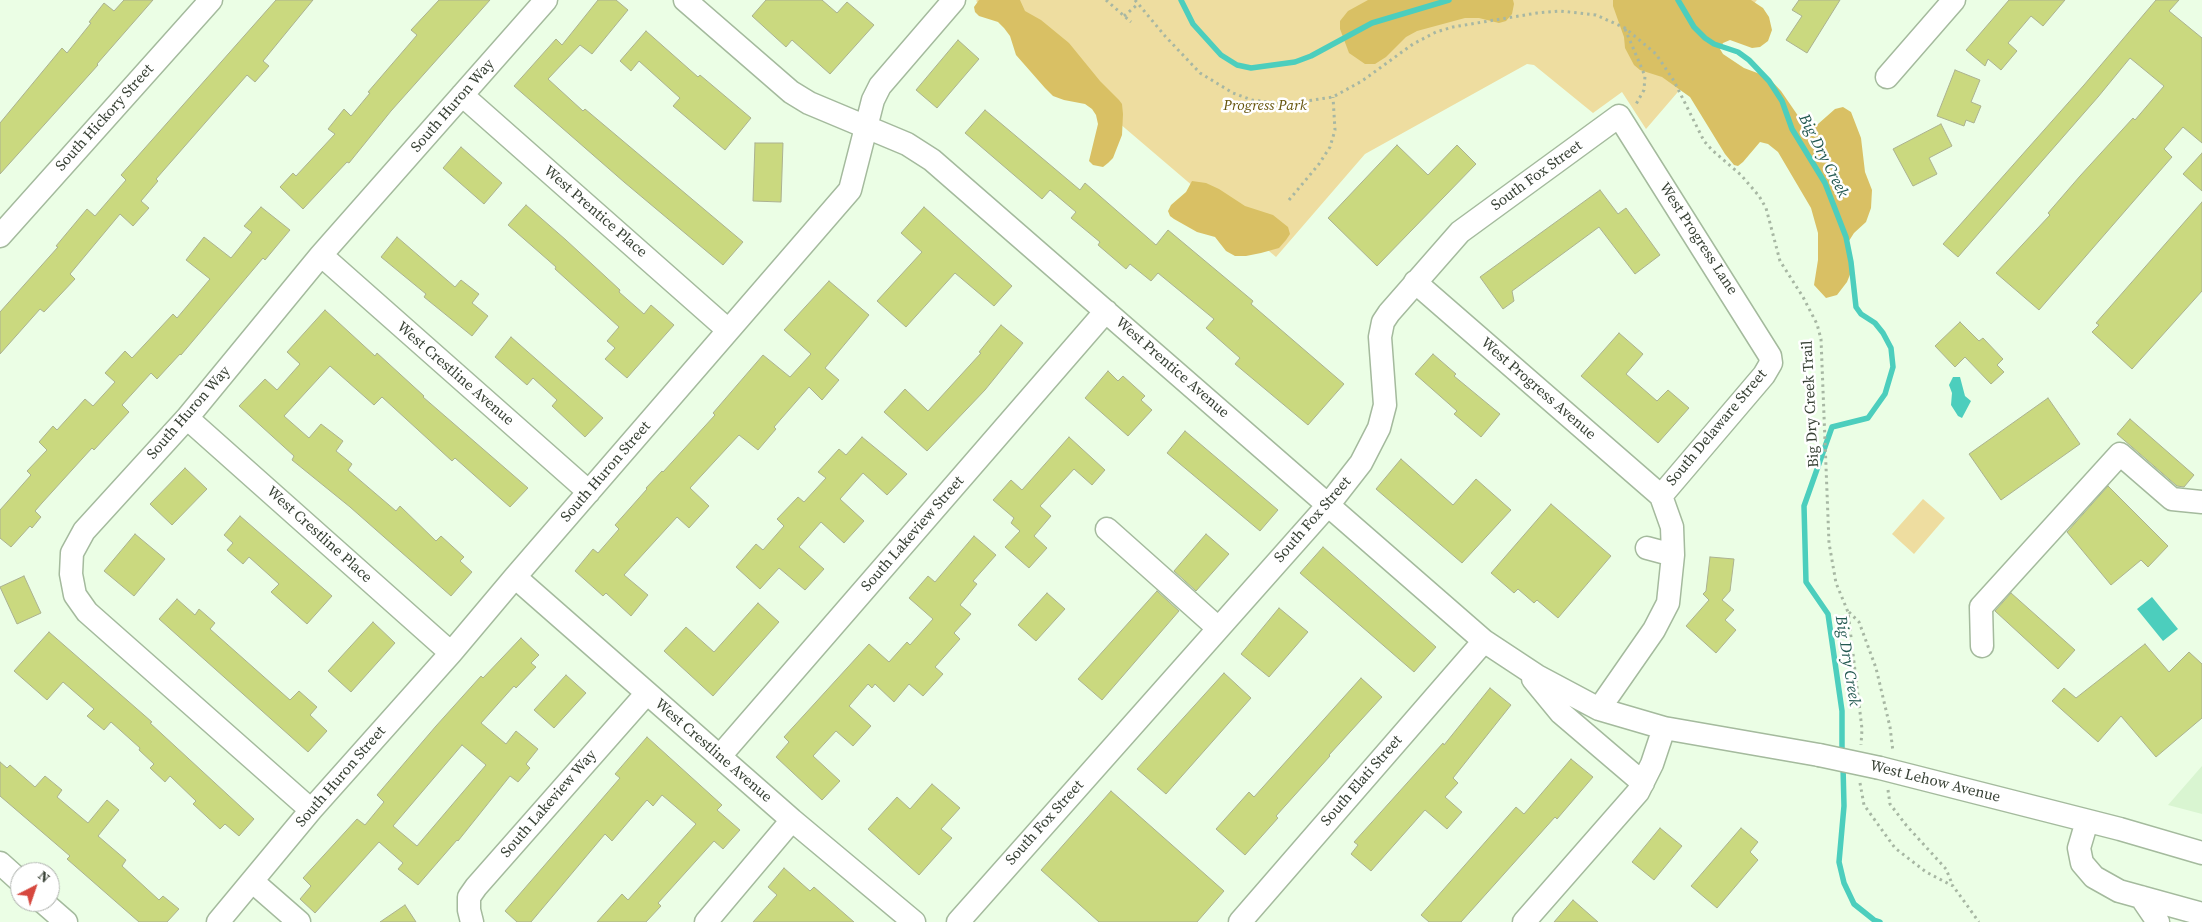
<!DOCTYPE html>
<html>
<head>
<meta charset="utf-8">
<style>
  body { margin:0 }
  #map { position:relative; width:2202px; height:922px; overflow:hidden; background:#ebfee5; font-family:"Source Serif 4",serif }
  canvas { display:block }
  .north { position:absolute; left:10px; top:862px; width:50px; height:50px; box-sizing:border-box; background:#fff; border:1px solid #afb3ae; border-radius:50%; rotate:41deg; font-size:14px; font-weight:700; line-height:20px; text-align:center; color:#374034 }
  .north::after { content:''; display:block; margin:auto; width:18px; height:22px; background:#d6483e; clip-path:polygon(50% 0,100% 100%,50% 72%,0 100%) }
</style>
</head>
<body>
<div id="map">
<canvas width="2202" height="922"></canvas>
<div class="north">N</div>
</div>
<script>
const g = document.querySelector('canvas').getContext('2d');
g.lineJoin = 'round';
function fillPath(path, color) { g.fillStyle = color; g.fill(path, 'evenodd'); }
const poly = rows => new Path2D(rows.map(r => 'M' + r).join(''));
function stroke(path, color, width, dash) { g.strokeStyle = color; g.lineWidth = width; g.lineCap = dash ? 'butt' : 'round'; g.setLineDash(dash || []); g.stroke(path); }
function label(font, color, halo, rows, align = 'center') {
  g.font = font + ' "Source Serif 4",serif'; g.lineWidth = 5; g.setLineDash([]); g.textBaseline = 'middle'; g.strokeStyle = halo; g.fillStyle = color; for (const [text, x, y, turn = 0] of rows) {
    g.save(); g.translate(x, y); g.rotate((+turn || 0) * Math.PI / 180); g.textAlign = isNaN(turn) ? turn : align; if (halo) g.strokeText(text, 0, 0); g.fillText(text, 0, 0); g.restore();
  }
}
const built = poly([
  [2202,766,2202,814,2168,805]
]);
const green = poly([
  [977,0,1757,0,1646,129,1622,92,1593,113,1534,65,1527,64,1365,154,1276,257,976,1],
  [1923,499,1945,518,1914,554,1892,534]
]);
const forest = poly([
  [979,0,1020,0,1025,11,1041,20,1069,43,1100,81,1119,100,1122,104,1123,114,1122,135,1113,158,1108,163,1103,167,1093,165,1089,161,1098,124,1096,115,1092,109,1085,104,1064,100,1053,96,1045,88,1016,55,1010,36,1004,28,998,22,979,16,975,12,974,7],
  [1368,0,1513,0,1514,4,1512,14,1506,21,1499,23,1479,18,1465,18,1417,31,1406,37,1386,57,1375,64,1365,64,1349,53,1340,29,1340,21,1348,11],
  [1613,0,1751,0,1763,8,1769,17,1772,30,1768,41,1760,47,1752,48,1730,40,1723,43,1720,49,1723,54,1744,68,1768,77,1781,91,1803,123,1810,126,1818,124,1835,109,1843,107,1851,112,1861,138,1865,172,1872,190,1871,208,1866,222,1854,233,1847,244,1851,272,1847,282,1837,295,1826,298,1814,285,1818,260,1818,233,1811,208,1778,152,1768,144,1760,142,1743,162,1738,166,1734,165,1725,154,1690,97,1662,77,1640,70,1634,65,1625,48,1624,37,1613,6],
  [1192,181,1206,183,1219,189,1245,206,1273,215,1288,227,1290,234,1286,240,1279,248,1261,253,1246,256,1235,256,1226,251,1215,237,1197,232,1174,219,1170,216,1168,211,1171,205,1186,192]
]);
const water = poly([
  [1953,377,1960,377,1965,396,1971,401,1962,418,1958,416,1951,405,1952,393,1949,385],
  [2152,597,2178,629,2163,641,2137,609]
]);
const stream = poly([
  [1181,0,1193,24,1221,55,1237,65,1251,68,1295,62,1311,56,1372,23,1449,0],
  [1678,0,1694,27,1705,38,1714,44,1738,52,1749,60,1769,81,1782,101,1792,129,1825,183,1846,237,1851,262,1856,307,1861,314,1875,323,1883,333,1891,348,1893,367,1885,394,1868,418,1832,427,1804,506,1806,582,1828,614,1842,711,1842,754],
  [1843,766,1844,806,1839,862,1844,883,1854,904,1874,920,1880,922]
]);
const building = poly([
  [124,0,153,0,97,64,98,65,0,174,0,123,62,48,67,53,91,23,89,22,104,3,114,11,124,0],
  [276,0,313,0,263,61,269,66,255,82,247,75,156,179,158,181,141,201,149,208,133,226,120,214,70,274,75,279,44,312,40,309,0,354,0,312,58,247,56,246,87,209,95,216,126,180,121,175,276,0],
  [439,0,490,0,391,111,349,163,347,162,303,209,280,187,293,173,296,176,335,134,328,129,344,109,351,116,370,93,368,92,417,35,411,30,439,0],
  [598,0,616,0,628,10,592,54,580,45,548,79,583,111,585,109,743,242,723,265,624,182,514,86,556,39,562,45,598,0],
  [766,0,822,0,837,13,847,2,874,25,830,74,792,40,786,47,752,16,766,0],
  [1799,0,1840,0,1807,53,1786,40,1802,16,1792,10,1799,0],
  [2009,0,2065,0,2043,26,2031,16,2008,43,2017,51,2001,70,1988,59,1985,66,1966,50,2009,0],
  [2156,0,2179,0,2169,11,2202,38,2202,143,2183,127,2164,149,2172,157,2039,310,1996,273,2050,215,2048,213,2080,176,2133,118,2135,120,2164,86,2130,58,2098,97,1958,257,1943,244,2084,85,2156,0],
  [646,31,698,77,700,75,751,118,725,150,673,106,680,98,639,61,631,71,620,61,646,31],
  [958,40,979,59,937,108,916,90,958,40],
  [1955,70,1980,80,1971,102,1981,106,1974,123,1966,120,1964,126,1937,116,1955,70],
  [985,110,1080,190,1085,183,1156,245,1168,230,1253,301,1251,304,1344,384,1308,425,1235,364,1240,358,1206,328,1214,319,1158,273,1151,281,1130,264,1126,269,1098,245,1100,242,1071,218,1076,212,1050,190,1042,199,965,133,985,110],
  [1941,124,1952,146,1929,158,1937,174,1913,186,1893,149,1941,124],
  [755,143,783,143,781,202,753,201,755,143],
  [1397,145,1428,175,1457,145,1476,164,1377,266,1328,218,1397,145],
  [461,147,502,183,484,204,443,168,461,147],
  [2202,153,2202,191,2183,174,2202,153],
  [1600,190,1618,214,1626,208,1660,255,1635,274,1599,227,1512,291,1514,301,1503,309,1480,277,1600,190],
  [2202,202,2202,291,2132,369,2092,332,2099,325,2096,323,2202,202],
  [526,205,566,240,620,290,619,292,644,314,651,305,674,325,627,378,605,359,615,348,607,341,619,327,555,269,556,267,508,225,526,205],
  [261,207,290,230,265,260,263,258,181,355,180,354,157,379,151,373,122,405,129,412,94,450,92,448,42,503,35,511,41,517,32,528,30,526,11,547,0,538,0,510,31,475,27,471,47,450,39,442,53,426,57,430,85,399,93,406,115,382,105,373,125,351,132,358,173,314,177,318,210,279,186,260,204,237,231,258,252,232,244,226,261,207],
  [924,207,1012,286,994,306,955,273,906,327,877,301,922,252,901,233,924,207],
  [397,237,455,287,461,280,479,294,472,303,488,316,472,336,424,297,426,294,381,257,397,237],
  [829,281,869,315,825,368,839,380,822,400,809,387,774,427,776,429,758,450,739,435,690,488,709,506,689,528,677,517,624,575,648,595,631,616,606,593,603,596,575,571,593,549,598,553,619,529,615,525,647,489,646,488,662,471,663,472,715,415,713,413,763,355,790,377,811,354,784,330,829,281],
  [325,310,375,356,377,353,424,396,423,397,528,488,510,507,455,458,452,461,382,397,374,405,330,366,284,416,309,438,321,424,343,441,336,451,352,464,348,470,396,511,400,506,436,541,441,536,464,557,460,561,472,572,451,596,350,507,292,460,294,456,239,406,265,379,277,390,300,364,287,352,325,310],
  [1960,322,1979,341,1983,338,2003,359,1997,365,2004,372,1991,384,1965,357,1955,367,1935,346,1960,322],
  [1001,325,1023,343,985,390,927,451,884,412,905,389,928,411,981,353,979,352,1001,325],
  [1619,333,1643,354,1626,374,1657,401,1668,390,1689,408,1658,443,1581,376,1619,333],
  [511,337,603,418,585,437,552,406,557,400,533,378,527,385,495,357,511,337],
  [1433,354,1456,374,1454,376,1500,414,1481,437,1454,414,1457,411,1415,374,1433,354],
  [1108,371,1118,381,1123,376,1145,396,1141,400,1152,410,1128,436,1085,398,1108,371],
  [2048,398,2080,444,2001,500,1969,454,2048,398],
  [2130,419,2194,475,2184,487,2177,486,2117,434,2130,419],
  [1185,431,1278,510,1260,531,1167,453,1185,431],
  [862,437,907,474,887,495,863,473,840,499,864,521,844,543,821,522,799,547,824,569,805,590,779,568,760,589,736,567,756,544,763,550,784,526,777,519,798,497,804,502,826,478,818,472,839,449,846,455,862,437],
  [1069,437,1105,470,1092,485,1074,469,1040,506,1051,516,1034,536,1047,548,1029,568,1005,547,1020,531,1011,523,1014,518,993,500,1011,480,1022,490,1069,437],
  [1401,459,1453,505,1476,479,1511,510,1462,563,1376,489,1401,459],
  [185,468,207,489,172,525,150,504,185,468],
  [2108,486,2168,546,2148,567,2141,560,2111,585,2067,532,2108,486],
  [1551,504,1611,556,1558,618,1537,600,1534,603,1518,589,1514,593,1491,573,1551,504],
  [240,516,332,596,307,624,271,592,279,584,249,557,243,564,227,550,233,543,224,535,240,516],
  [135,534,165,559,134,596,104,571,135,534],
  [1206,534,1229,554,1196,591,1174,571,1206,534],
  [974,536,996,555,973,581,977,584,960,605,971,614,954,633,960,639,935,667,943,674,923,696,909,684,894,702,875,684,872,688,868,684,849,706,871,726,853,746,836,731,813,756,840,781,822,800,776,757,789,742,784,737,869,644,889,662,907,642,910,645,933,619,909,598,928,576,935,582,974,536],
  [1323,547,1436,647,1414,672,1300,573,1323,547],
  [1710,557,1734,559,1730,591,1722,600,1734,610,1725,620,1736,630,1716,653,1686,626,1709,600,1703,594,1706,591,1710,557],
  [24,576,41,613,17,624,0,587,24,576],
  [1157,591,1179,611,1102,700,1078,679,1157,591],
  [1047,593,1065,609,1036,641,1018,625,1047,593],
  [2011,593,2075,650,2058,669,1995,611,2011,593],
  [177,599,195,615,199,609,215,623,210,629,290,700,299,691,317,707,310,715,327,731,308,752,159,619,177,599],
  [758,603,779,622,713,696,664,651,686,627,714,652,758,603],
  [1279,608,1308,632,1269,677,1241,654,1279,608],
  [373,622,395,643,351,692,328,671,373,622],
  [49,632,152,722,150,723,254,819,239,836,225,824,220,829,193,804,196,801,170,776,165,782,150,768,154,764,139,750,140,748,111,722,104,730,87,716,94,709,63,682,47,700,14,671,49,632],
  [521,638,539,655,531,663,536,667,516,688,514,686,481,723,506,744,516,731,538,749,526,764,530,768,518,782,510,776,458,841,457,840,418,885,398,869,403,863,379,842,315,913,300,899,311,886,303,878,357,819,365,825,384,802,377,795,436,726,481,676,483,678,521,638],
  [462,745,486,765,417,846,393,826,462,745],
  [2145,644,2169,672,2189,652,2202,664,2202,718,2156,757,2121,716,2098,742,2052,701,2064,688,2076,698,2145,644],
  [1224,673,1251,698,1166,794,1137,769,1224,673],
  [566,675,586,693,554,728,534,710,566,675],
  [1361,678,1382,697,1329,755,1330,756,1276,816,1278,818,1245,855,1216,829,1249,792,1254,797,1361,678],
  [1490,688,1511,705,1453,778,1458,783,1445,797,1462,812,1447,829,1425,810,1371,871,1351,854,1358,845,1354,842,1443,743,1444,745,1490,688],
  [647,737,722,805,717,810,740,830,723,849,714,841,658,903,661,906,646,922,597,922,622,894,628,900,696,824,662,795,653,806,647,800,612,841,605,834,531,922,517,922,505,911,620,778,615,774,647,737],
  [1571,759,1593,777,1557,819,1555,817,1461,922,1429,922,1421,915,1516,807,1524,814,1571,759],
  [0,762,7,768,10,765,35,787,45,776,62,790,57,797,88,823,107,800,119,810,98,836,126,860,122,866,159,900,163,896,179,909,167,922,139,922,67,859,70,856,0,796,0,762],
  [932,784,960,808,941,829,952,838,919,875,868,829,897,797,910,809,932,784],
  [1111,791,1224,891,1197,922,1099,922,1041,870,1111,791],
  [1660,828,1682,846,1654,880,1632,862,1660,828],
  [1741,828,1758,842,1750,852,1758,860,1717,908,1691,886,1741,828],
  [784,868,810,891,814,887,854,922,753,922,777,895,768,887,784,868],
  [1573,900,1598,922,1554,922,1573,900],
  [405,905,416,922,380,922,405,905]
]);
const path = poly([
  [1106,0,1131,22],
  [1135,0,1165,36,1200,73,1233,93,1252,100,1269,102,1293,103,1333,97,1362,81,1413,44,1436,32,1453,27,1537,13,1560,11,1596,15,1625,28,1656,54,1674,81,1704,141,1712,150,1741,175,1759,196,1766,208,1780,261,1803,297,1817,324,1821,339,1829,543,1836,583,1848,612,1862,729,1861,745],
  [1124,16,1138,4],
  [1625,29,1645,76,1644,90,1635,106],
  [1289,200,1319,164,1330,147,1335,130,1333,97],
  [1849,612,1859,622,1876,668,1890,727,1893,752],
  [1860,783,1864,805,1895,848,1926,872,1953,886,1979,922],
  [1888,790,1890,804,1906,825,1946,869,1953,886]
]);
const minor = poly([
  [685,0,791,92,809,103,907,144,932,160,1484,641,1537,676,1599,709,1664,728,1819,755],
  [1887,77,1954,0],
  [462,95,728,330],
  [0,236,211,0],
  [321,255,589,492],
  [1415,282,1661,496,1672,527,1673,555,1668,603,1654,630,1599,709],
  [187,418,451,653],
  [1107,529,1218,628],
  [1647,548,1673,555],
  [515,577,792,820,914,922],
  [1982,646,1981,607,2120,454,2172,499,2202,502],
  [1533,679,1561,713,1643,783],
  [720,756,1106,311],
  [1880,768,2120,829,2202,853],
  [311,810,87,612,75,595,71,574,72,553,84,531,187,418,321,255,546,0],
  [2087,821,2079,848,2082,863,2094,877,2119,891,2202,914],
  [0,863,20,881],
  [252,881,299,922],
  [2141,897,2158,922],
  [43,902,66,922],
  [218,922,311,810,451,653,515,577,850,190,873,100,880,86,954,0],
  [472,922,469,910,469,897,476,887,647,693],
  [706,922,792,820],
  [958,922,1329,504,1361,463,1379,428,1385,405,1380,337,1383,322,1389,313,1460,232,1619,116,1770,356,1771,363,1764,375,1661,496],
  [1240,922,1484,641],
  [1524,922,1638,792,1652,764,1664,728]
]);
const minorBridge = poly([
  [1819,755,1880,768]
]);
const streetNames = [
  ["South Huron Way",453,106,-49],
  ["South Hickory Street",105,118,-48],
  ["South Fox Street",1537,176,-36],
  ["West Prentice Place",595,212,41],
  ["West Progress Lane",1698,239,57],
  ["West Prentice Avenue",1172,368,41],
  ["West Crestline Avenue",455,374,41],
  ["West Progress Avenue",1538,389,41],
  ["Big Dry Creek Trail",1811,404,-93],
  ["South Huron Way",189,413,-49],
  ["South Delaware Street",1717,428,-50],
  ["South Huron Street",606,472,-49],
  ["South Fox Street",1313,520,-49],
  ["South Lakeview Street",913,534,-49],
  ["West Crestline Place",319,535,42],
  ["West Crestline Avenue",713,751,41],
  ["South Huron Street",341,777,-49],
  ["South Elati Street",1362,781,-49],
  ["West Lehow Avenue",1935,782,14],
  ["South Lakeview Way",549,804,-49],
  ["South Fox Street",1045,823,-48]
];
const parkNames = [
  ["Progress Park",1265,106]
];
const waterNames = [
  ["Big Dry Creek",1823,156,63],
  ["Big Dry Creek",1847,661,81]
];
fillPath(built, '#d9f5d1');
fillPath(green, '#eedda0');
fillPath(forest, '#d9c064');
fillPath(water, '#4ccebd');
stroke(stream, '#4ccebd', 5.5);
fillPath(building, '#cad97f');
stroke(building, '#abb290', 1);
stroke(minor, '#a4ba9d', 25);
stroke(path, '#a7b7a3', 3, [2.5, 4]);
stroke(minor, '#fff', 22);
stroke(minorBridge, '#a4ba9d', 25, []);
stroke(minorBridge, '#fff', 22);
label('15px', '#374034', '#fff', streetNames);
label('italic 15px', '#66550d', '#fff', parkNames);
label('italic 16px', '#225850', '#fff', waterNames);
</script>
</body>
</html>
